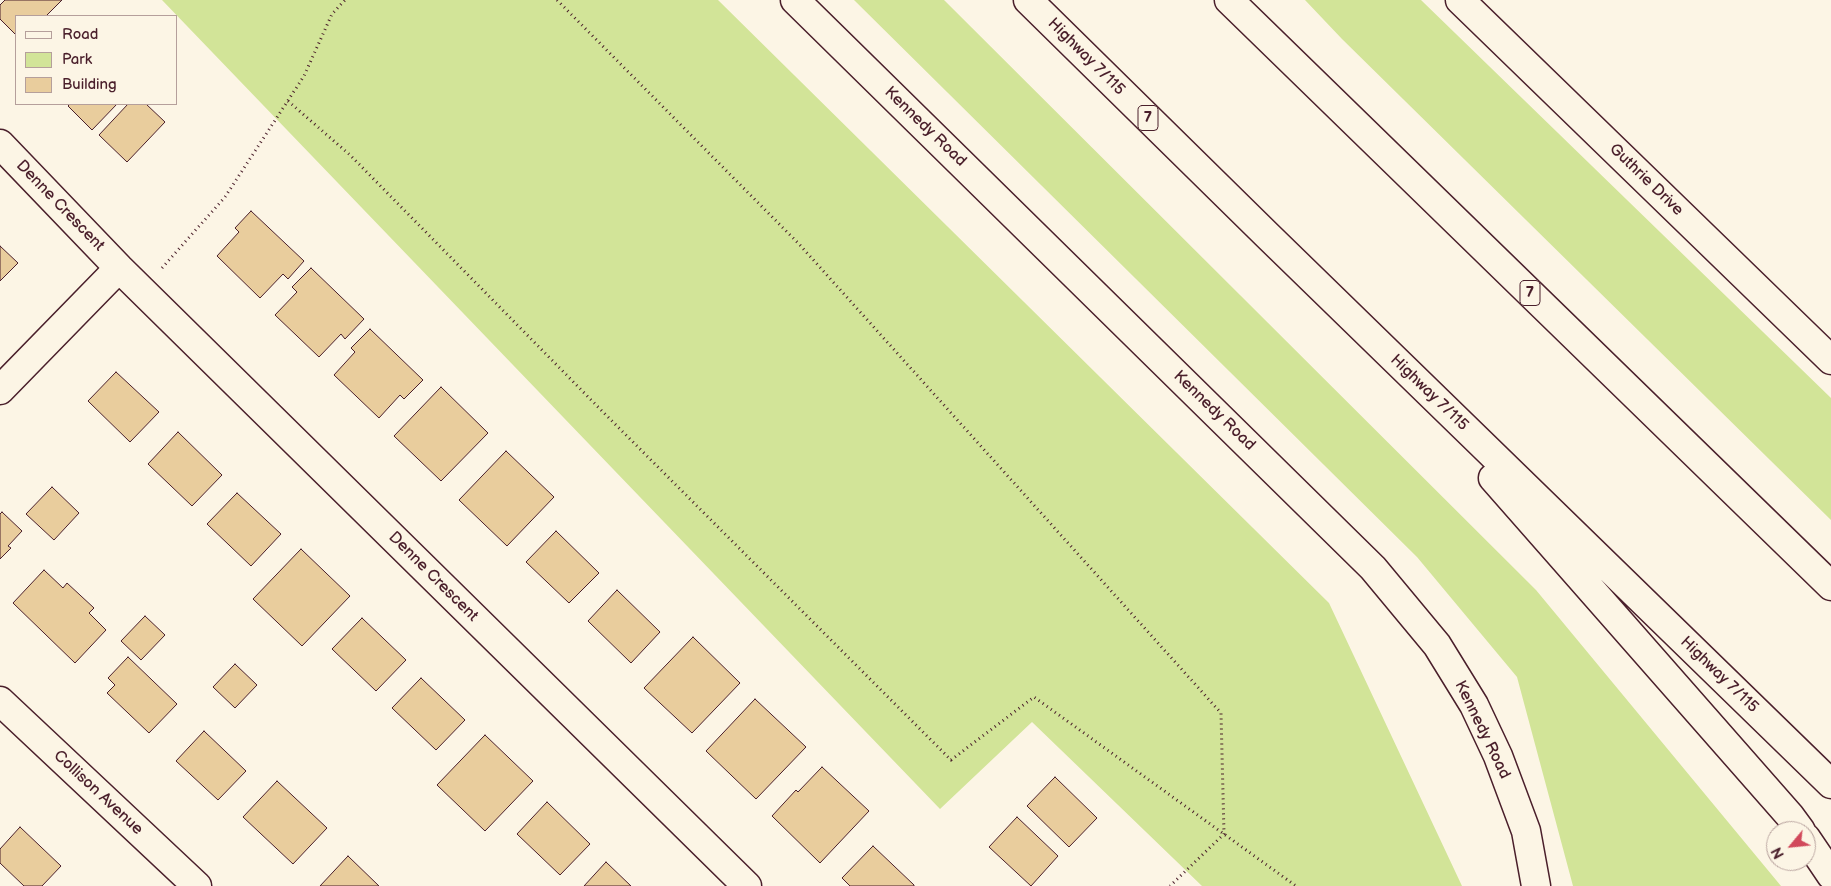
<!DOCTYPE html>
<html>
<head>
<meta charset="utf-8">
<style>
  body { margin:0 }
  #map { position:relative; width:1831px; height:886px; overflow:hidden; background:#fcf5e5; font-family:"Balsamiq Sans",sans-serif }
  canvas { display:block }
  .legend { position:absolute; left:15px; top:15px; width:162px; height:90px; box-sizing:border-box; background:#fcf5e5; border:1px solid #b59f9b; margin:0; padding:6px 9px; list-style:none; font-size:15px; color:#4a1f2b }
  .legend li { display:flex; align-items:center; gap:10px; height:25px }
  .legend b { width:25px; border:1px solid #b59f9b }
  .north { position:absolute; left:1766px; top:821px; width:50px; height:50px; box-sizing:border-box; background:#fcf5e5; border:1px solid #b59f9b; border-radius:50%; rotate:242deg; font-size:14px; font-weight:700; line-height:20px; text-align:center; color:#4a1f2b }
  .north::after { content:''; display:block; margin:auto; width:18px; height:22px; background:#d1495b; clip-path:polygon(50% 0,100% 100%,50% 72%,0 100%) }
</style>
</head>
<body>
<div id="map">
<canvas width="1831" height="886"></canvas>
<ul class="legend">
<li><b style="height:6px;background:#fcf5e5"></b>Road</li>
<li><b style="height:14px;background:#d2e498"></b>Park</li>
<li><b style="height:14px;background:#e9cd9d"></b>Building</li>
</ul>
<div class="north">N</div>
</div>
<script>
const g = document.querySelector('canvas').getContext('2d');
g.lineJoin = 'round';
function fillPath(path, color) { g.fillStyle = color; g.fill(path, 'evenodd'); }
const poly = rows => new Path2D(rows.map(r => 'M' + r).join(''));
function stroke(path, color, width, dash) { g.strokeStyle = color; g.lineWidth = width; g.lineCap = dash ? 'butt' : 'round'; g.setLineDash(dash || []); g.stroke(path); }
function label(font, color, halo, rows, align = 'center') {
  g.font = font + ' "Balsamiq Sans",sans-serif'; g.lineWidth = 4; g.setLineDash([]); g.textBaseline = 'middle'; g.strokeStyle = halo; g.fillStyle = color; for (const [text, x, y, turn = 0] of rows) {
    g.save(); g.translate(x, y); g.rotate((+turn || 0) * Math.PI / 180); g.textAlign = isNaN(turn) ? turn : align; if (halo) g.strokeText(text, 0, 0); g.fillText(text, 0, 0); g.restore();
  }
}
const green = poly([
  [162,0,718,0,1329,603,1462,886,1202,886,1032,722,940,809],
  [854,0,944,0,1536,590,1781,886,1573,886,1517,677,1417,557],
  [1305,0,1421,0,1831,398,1831,520,1342,39]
]);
const building = poly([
  [5,0,62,0,46,16,16,16,16,35,0,19,0,5,5,0],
  [70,104,117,104,92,130,68,106,70,104],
  [128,104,146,104,165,122,127,162,99,135,128,104],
  [251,211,304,261,288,279,283,274,260,298,217,256,239,232,235,228,251,211],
  [0,246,18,263,0,281,0,246],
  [311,268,364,319,345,339,341,334,319,357,275,315,297,292,292,287,311,268],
  [370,329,423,380,404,399,400,395,379,418,334,375,355,352,351,348,370,329],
  [116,372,159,412,130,442,88,401,116,372],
  [441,387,488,433,441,481,394,436,441,387],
  [178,432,222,475,192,506,148,464,178,432],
  [506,451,554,497,507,546,459,500,506,451],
  [52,487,79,513,54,540,26,514,52,487],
  [237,493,281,534,251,566,207,524,237,493],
  [2,512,22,531,8,546,11,548,0,559,0,514,2,512],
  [556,531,599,573,569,603,526,562,556,531],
  [301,549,350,596,302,646,253,599,301,549],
  [44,570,63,588,67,583,94,608,89,613,106,630,75,663,13,603,44,570],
  [617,590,660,632,631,663,588,621,617,590],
  [145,616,165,635,141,660,121,641,145,616],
  [362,618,406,660,376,691,332,649,362,618],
  [693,637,740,683,692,733,644,688,693,637],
  [128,657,177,704,149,733,107,693,115,685,108,678,128,657],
  [235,664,257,685,235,708,213,687,235,664],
  [421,678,465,720,436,750,392,708,421,678],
  [755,699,806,747,756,799,706,751,755,699],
  [204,731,246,771,218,800,176,761,204,731],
  [485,735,533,781,485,831,437,785,485,735],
  [822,767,869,811,820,863,772,816,796,790,798,792,822,767],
  [1055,777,1097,818,1069,847,1027,806,1055,777],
  [277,781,327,828,293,864,243,817,277,781],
  [547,802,590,844,560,875,517,834,547,802],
  [1017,817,1058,856,1031,886,989,847,1017,817],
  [20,827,61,866,42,886,24,886,0,863,0,849,20,827],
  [873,846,914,885,914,886,850,886,842,878,873,846],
  [348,856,379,886,320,886,348,856],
  [606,862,631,886,584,886,606,862]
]);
const path = poly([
  [557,0,799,244,1221,713,1224,834,1170,886],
  [288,101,350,155,602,411,951,760,1034,697,1296,886],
  [162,268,225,197,304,76,332,14,345,0]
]);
const minor = poly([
  [795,0,1373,568,1437,645,1474,705,1498,756,1526,831,1536,886],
  [1460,0,1831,360],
  [0,144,119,268,747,886],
  [0,390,119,268],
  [0,701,197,886]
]);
const highway = poly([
  [1028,0,1267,235,1831,784],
  [1229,0,1831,586],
  [1493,478,1790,816,1801,831],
  [1806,838,1831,875]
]);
const shields = [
  [1148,118,20],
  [1530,293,20]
];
const shieldNames = [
  ["7",1148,118],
  ["7",1530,293]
];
const streetNames = [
  ["Highway 7/115",1086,57,45],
  ["Kennedy Road",925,127,44],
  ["Guthrie Drive",1646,180,44],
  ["Denne Crescent",60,206,46],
  ["Highway 7/115",1429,393,44],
  ["Kennedy Road",1214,411,44],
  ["Denne Crescent",433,577,45],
  ["Highway 7/115",1719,675,44],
  ["Kennedy Road",1482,730,64],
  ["Collison Avenue",98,793,43]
];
fillPath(green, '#d2e498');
fillPath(building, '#e9cd9d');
stroke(building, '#4a1f2b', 1);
stroke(minor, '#4a1f2b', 31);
stroke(highway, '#4a1f2b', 31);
stroke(path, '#4a1f2b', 3, [1, 4]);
stroke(minor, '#fcf5e5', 28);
stroke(highway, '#fcf5e5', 28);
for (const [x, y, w] of shields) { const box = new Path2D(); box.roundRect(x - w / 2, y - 12.5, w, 25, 4); g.fillStyle = '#fcf5e5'; g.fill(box); stroke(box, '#4a1f2b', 1); }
label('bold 15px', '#4a1f2b', null, shieldNames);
label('16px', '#4a1f2b', '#fcf5e5', streetNames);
</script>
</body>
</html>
